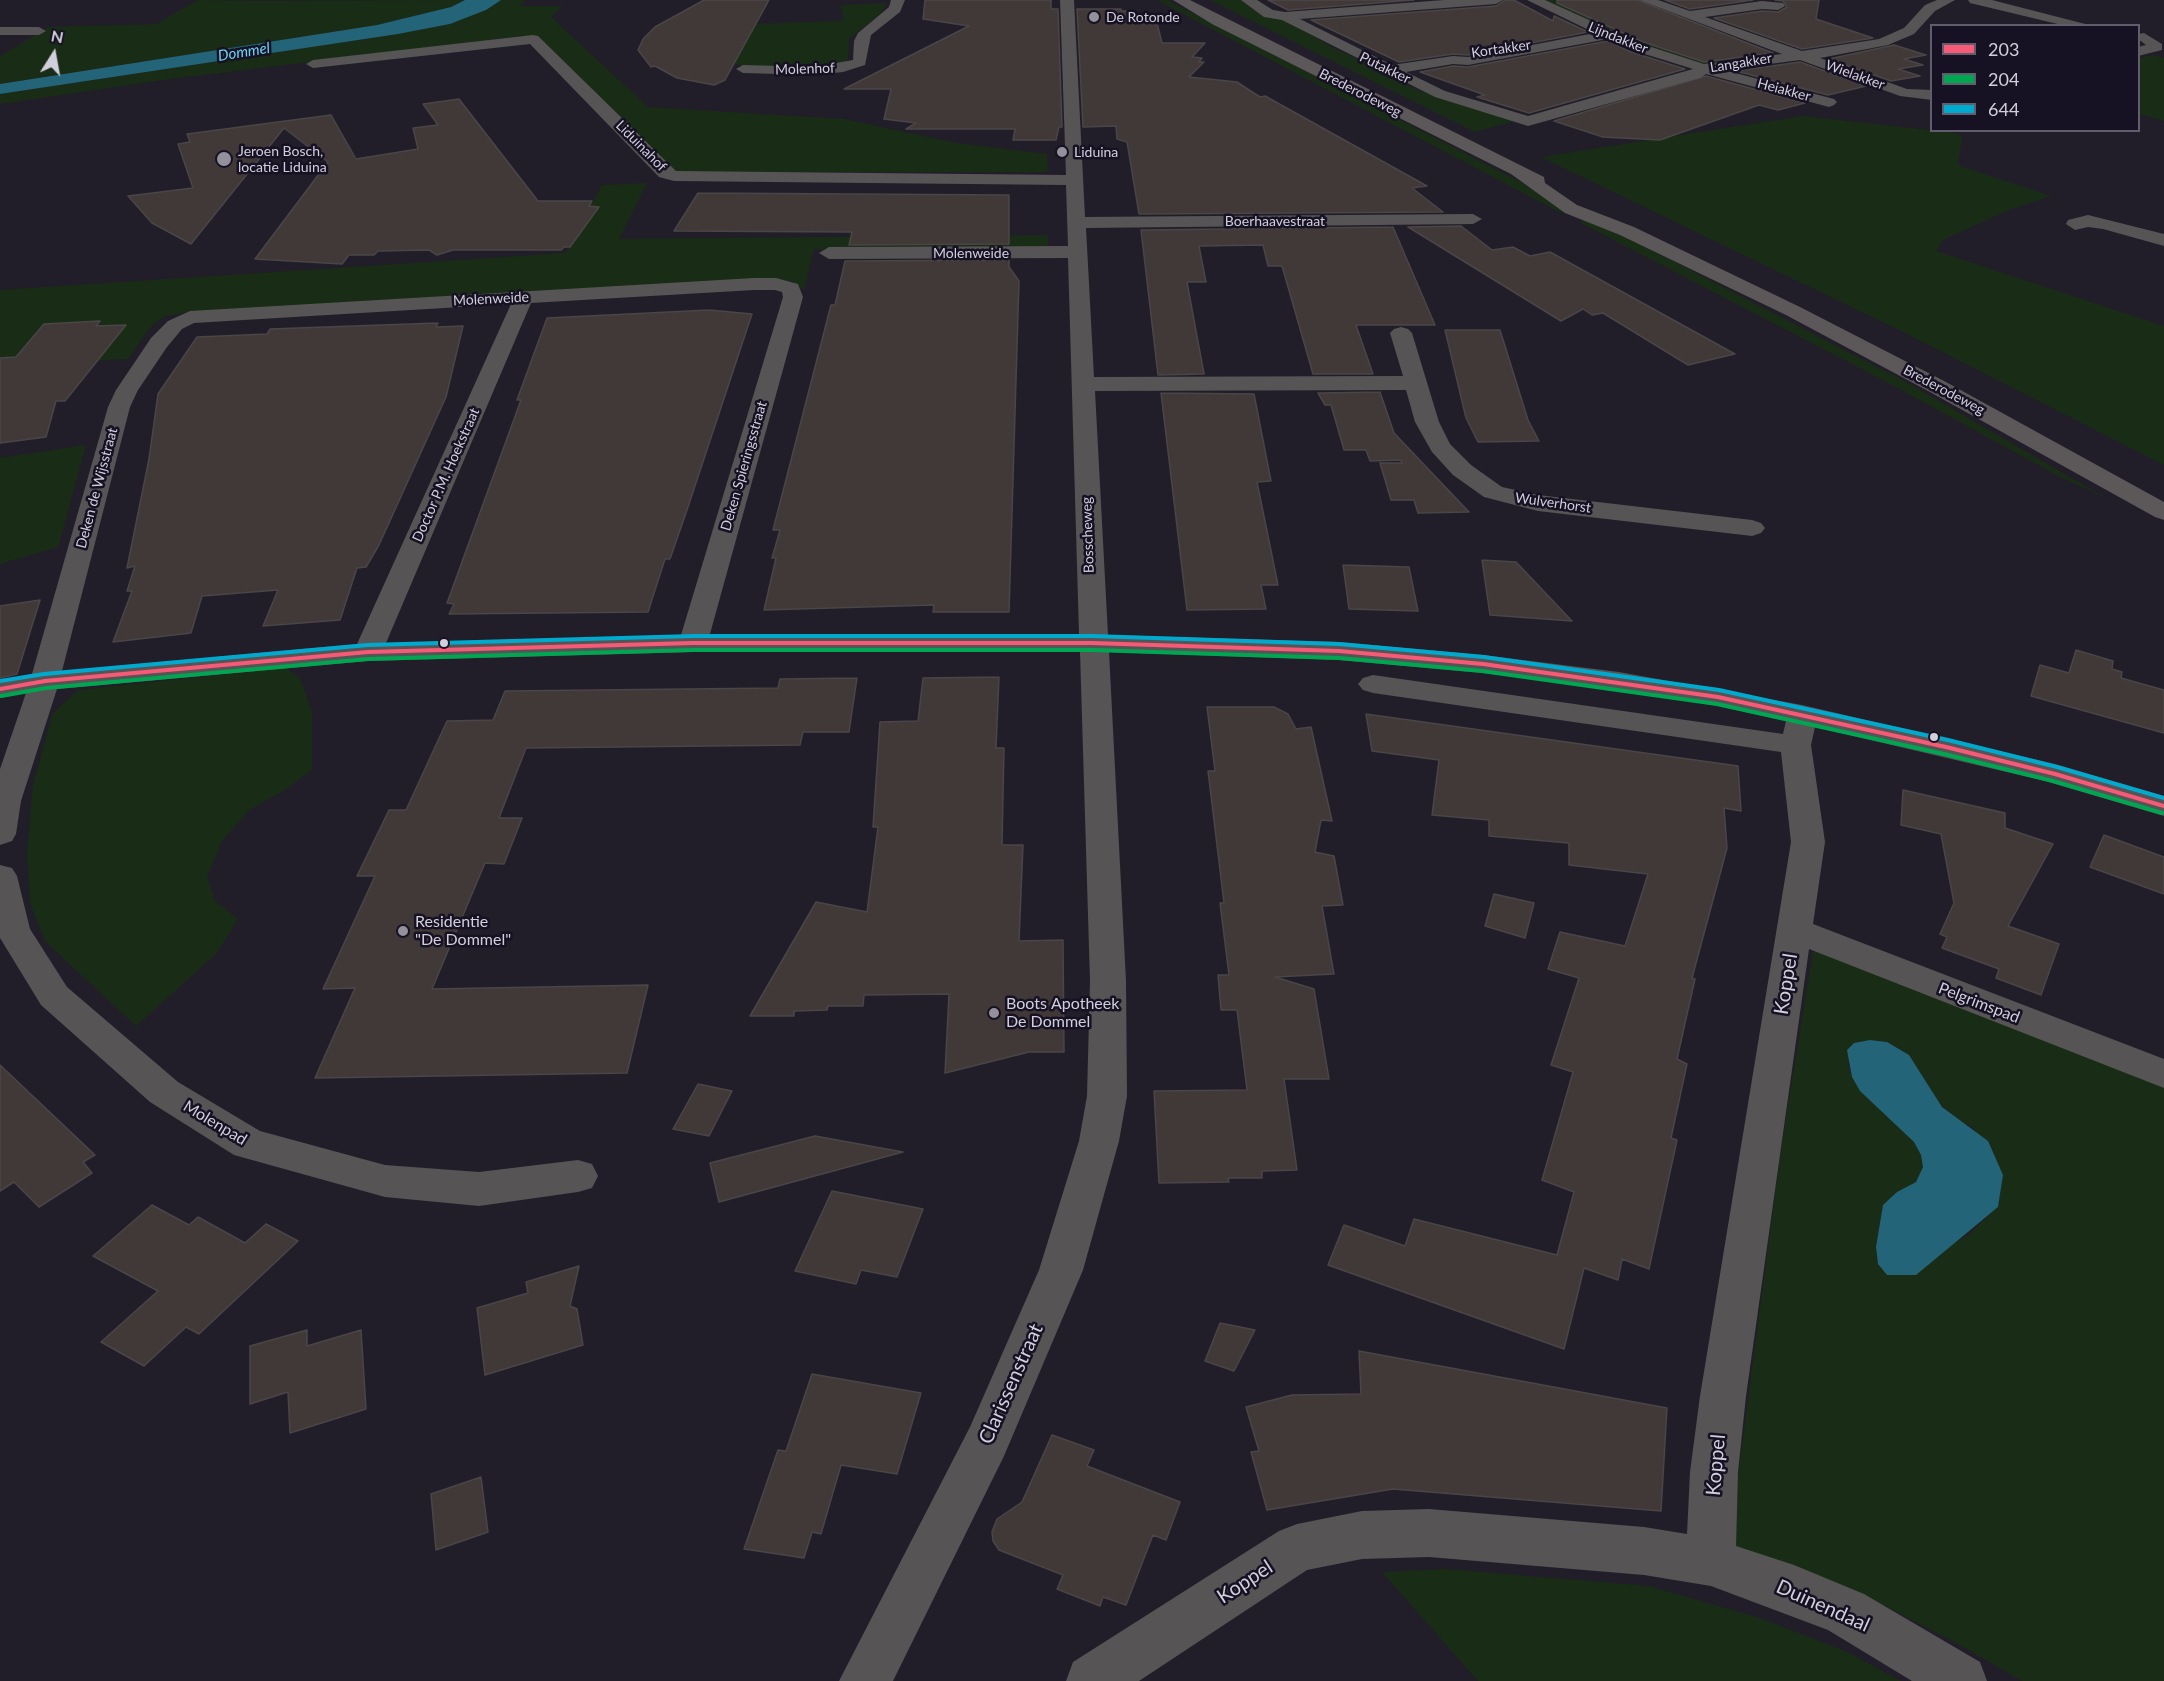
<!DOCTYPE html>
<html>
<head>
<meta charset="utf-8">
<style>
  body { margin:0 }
  #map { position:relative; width:2164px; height:1681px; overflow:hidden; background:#211e29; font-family:Lato,sans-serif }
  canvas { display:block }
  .legend { position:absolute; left:1930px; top:24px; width:210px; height:108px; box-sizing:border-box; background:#161123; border:2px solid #615d6d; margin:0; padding:8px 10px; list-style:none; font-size:18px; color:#d2cfdc }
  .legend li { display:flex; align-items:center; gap:12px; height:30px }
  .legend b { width:30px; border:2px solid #615d6d }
  .north { position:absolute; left:24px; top:24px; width:60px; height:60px; -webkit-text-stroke:4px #161123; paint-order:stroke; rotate:11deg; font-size:16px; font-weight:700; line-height:24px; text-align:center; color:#d2cfdc }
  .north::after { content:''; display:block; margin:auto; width:21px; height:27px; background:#d2cfdc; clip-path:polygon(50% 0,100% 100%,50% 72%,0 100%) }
</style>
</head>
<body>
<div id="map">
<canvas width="2164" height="1681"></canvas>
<ul class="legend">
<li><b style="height:8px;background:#f75a77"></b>203</li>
<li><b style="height:8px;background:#00a651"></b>204</li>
<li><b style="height:8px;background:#00a9ce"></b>644</li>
</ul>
<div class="north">N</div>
</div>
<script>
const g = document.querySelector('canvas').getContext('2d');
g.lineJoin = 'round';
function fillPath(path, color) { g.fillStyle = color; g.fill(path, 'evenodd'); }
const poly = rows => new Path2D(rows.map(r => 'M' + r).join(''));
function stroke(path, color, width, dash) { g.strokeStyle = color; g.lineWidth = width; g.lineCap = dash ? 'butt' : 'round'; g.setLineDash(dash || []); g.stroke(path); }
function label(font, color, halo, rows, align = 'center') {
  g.font = font + ' Lato,sans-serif'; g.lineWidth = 5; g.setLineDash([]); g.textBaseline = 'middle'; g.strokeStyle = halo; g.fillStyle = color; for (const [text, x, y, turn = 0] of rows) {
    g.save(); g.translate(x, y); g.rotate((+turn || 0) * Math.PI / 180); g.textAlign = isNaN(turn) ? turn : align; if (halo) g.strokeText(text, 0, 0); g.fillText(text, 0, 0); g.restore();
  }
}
const green = poly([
  [198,0,260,1,465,0,451,7,377,25,0,84,0,56,49,27,156,24],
  [501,0,525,0,520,6,562,6,551,17,648,107,844,119,956,143,1047,154,1048,172,672,172,533,37,522,36,169,79,0,104,0,94,398,34,450,24,486,10],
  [1157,0,1167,0,1577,211,1561,213],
  [1210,0,1244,0,1259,13,1284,19,1333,48,1393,75,1393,78,1415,89,1515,121,1475,132],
  [1544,0,1559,0,1724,64,1712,66,1680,57,1637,42],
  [887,3,881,13,849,39,848,60,845,62,815,69,743,66,715,58,724,25,840,21,844,18,840,5],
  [2153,55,2164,58,2164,121,2139,114,2139,58],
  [1803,116,1956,133,1962,136,1958,164,1960,166,2051,196,2009,210,1943,240,1936,251,2164,326,2164,465,1901,331,1541,157],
  [647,183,619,239,1048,235,1048,247,814,249,804,290,792,281,761,280,188,312,165,316,151,326,128,359,0,365,0,290,566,253,602,185],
  [1594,220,1908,383,2106,498,2058,476,1896,387,1579,222],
  [86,445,58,547,0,564,0,458],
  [286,668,300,678,312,712,312,770,285,790,249,810,222,841,207,877,215,901,238,919,216,954,136,1026,45,941,30,903,27,852,33,784,53,713,78,690],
  [1814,945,2164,1084,2164,1681,2022,1681,1960,1645,1856,1591,1729,1546,1780,1157],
  [1870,1040,1887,1042,1909,1055,1942,1107,1959,1121,1974,1128,2003,1175,1998,1207,1967,1236,1887,1275,1878,1264,1876,1247,1883,1206,1897,1192,1916,1182,1923,1167,1921,1155,1914,1142,1860,1090,1852,1077,1848,1064],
  [1445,1569,1649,1586,1760,1618,1845,1651,1901,1681,1478,1681,1382,1572]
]);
const water = poly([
  [465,0,501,0,486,10,450,24,398,34,0,94,0,84,377,25,451,7],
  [1870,1040,1887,1042,1909,1055,1942,1107,1988,1141,2003,1175,1998,1207,1916,1275,1887,1275,1878,1264,1876,1247,1883,1205,1897,1192,1916,1182,1923,1167,1921,1155,1914,1142,1860,1091,1852,1077,1847,1050,1854,1043]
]);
const building = poly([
  [704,0,769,0,725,80,714,85,677,78,655,66,651,67,638,50,643,39,655,27,704,0],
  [925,0,1051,0,1051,9,1058,9,1062,127,1059,127,1056,140,1013,140,1015,129,906,129,916,123,884,119,891,89,844,89,969,26,923,19,925,0],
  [1268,0,1414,0,1288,10,1268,0],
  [1505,0,1514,0,1553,21,1554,16,1588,32,1468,55,1453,54,1399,62,1311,20,1496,6,1505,0],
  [1557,0,1637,0,1773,53,1704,62,1643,42,1557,3,1557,0],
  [1665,0,1753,0,1690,9,1665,0],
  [1775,0,1819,0,1816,19,1873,38,1802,49,1714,18,1762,11,1778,12,1787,7,1783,1,1775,0],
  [1077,9,1121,9,1121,11,1132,11,1133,15,1155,15,1162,43,1205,43,1192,57,1202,58,1199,62,1204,62,1189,77,1237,82,1260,97,1265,96,1427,186,1412,188,1443,212,1139,214,1127,142,1117,139,1116,126,1083,127,1077,9],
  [1608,41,1631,52,1685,69,1529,113,1477,97,1485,95,1420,72,1453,66,1468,67,1608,41],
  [1894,45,1926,55,1904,59,1923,65,1898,69,1920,76,1891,81,1829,59,1894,45],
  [1800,62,1866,86,1828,95,1736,71,1800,62],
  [1706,76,1805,103,1778,110,1759,105,1660,140,1603,137,1554,121,1706,76],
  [459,99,538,201,592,201,589,206,599,207,570,247,564,247,561,250,453,250,437,255,429,250,378,251,374,255,349,255,342,264,255,259,328,162,284,128,191,244,152,223,128,196,193,188,178,144,190,142,187,134,331,115,356,159,418,149,413,128,438,125,423,104,459,99],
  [698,193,1009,195,1009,244,849,245,852,232,674,231,698,193],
  [1461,226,1492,250,1513,247,1530,256,1550,252,1735,354,1688,365,1603,313,1592,315,1583,309,1561,321,1408,227,1461,226],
  [1393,227,1435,325,1356,325,1373,374,1313,374,1282,266,1268,266,1263,245,1199,246,1206,282,1187,282,1204,374,1158,375,1141,230,1393,227],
  [1009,260,1009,267,1019,281,1009,612,933,612,934,605,764,610,776,558,772,558,780,530,773,530,831,305,835,305,845,261,1009,260],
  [709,310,752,314,687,510,670,559,665,559,648,612,449,614,454,604,447,603,521,400,517,400,547,318,709,310],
  [100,321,96,326,126,325,65,401,56,401,46,437,0,443,0,358,16,357,44,324,100,321],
  [438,323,436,327,463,326,446,397,379,545,366,567,357,568,340,620,263,626,278,590,202,596,191,633,113,642,132,591,127,591,135,566,127,568,149,459,158,394,197,337,267,334,270,329,438,323],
  [1445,330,1500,330,1528,420,1539,441,1478,442,1466,418,1445,330],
  [1380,392,1394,433,1469,512,1418,513,1414,500,1391,500,1380,463,1402,463,1401,460,1370,461,1366,450,1344,450,1331,405,1325,405,1318,393,1380,392],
  [1161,393,1254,394,1271,481,1257,482,1278,585,1261,585,1266,609,1187,610,1161,393],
  [1482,560,1516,562,1572,621,1490,615,1482,560],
  [1343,565,1409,567,1418,611,1349,609,1343,565],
  [40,600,17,674,0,678,0,606,40,600],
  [2076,650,2113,661,2112,669,2122,672,2121,678,2164,690,2164,733,2031,696,2040,665,2069,673,2076,650],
  [999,677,996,748,1004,748,1002,845,1023,845,1019,941,1063,940,1064,1052,1029,1052,945,1073,949,994,864,995,863,1006,828,1006,827,1010,794,1011,794,1016,750,1016,816,902,867,912,878,827,873,827,880,722,918,721,923,678,999,677],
  [857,678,849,732,803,732,800,745,526,748,499,818,522,818,504,864,485,863,432,989,648,985,627,1073,315,1078,355,988,323,989,375,876,357,876,389,810,406,810,447,721,493,720,505,691,778,688,780,679,857,678],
  [1207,707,1274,707,1288,714,1296,729,1311,727,1332,821,1321,820,1315,852,1334,856,1343,905,1322,906,1334,974,1275,977,1314,989,1329,1079,1284,1079,1297,1170,1262,1171,1262,1178,1228,1178,1229,1182,1159,1183,1154,1091,1247,1090,1237,1010,1221,1010,1218,975,1229,975,1220,903,1224,903,1208,771,1215,771,1207,707],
  [1366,714,1738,766,1741,811,1724,808,1727,848,1692,978,1695,979,1677,1059,1687,1064,1671,1138,1677,1140,1649,1269,1622,1259,1618,1280,1584,1268,1564,1349,1328,1265,1344,1225,1405,1246,1414,1219,1557,1255,1574,1192,1542,1180,1573,1072,1551,1065,1579,978,1548,969,1560,932,1625,946,1648,874,1569,865,1569,843,1489,836,1489,820,1432,815,1439,760,1372,751,1366,714],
  [1903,790,2005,813,2005,828,2053,844,2008,926,2059,944,2041,995,1996,978,1999,969,1942,948,1947,937,1940,934,1954,903,1941,834,1901,825,1903,790],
  [2104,835,2164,857,2164,894,2090,867,2104,835],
  [1494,894,1534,903,1525,938,1485,926,1494,894],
  [0,1065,95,1155,83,1162,92,1173,39,1207,14,1182,0,1191,0,1065],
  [698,1084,732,1091,709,1136,673,1129,698,1084],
  [815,1136,903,1152,719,1202,710,1163,815,1136],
  [832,1191,923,1209,897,1277,861,1270,856,1284,795,1271,832,1191],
  [152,1205,189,1225,198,1217,245,1243,266,1224,298,1241,199,1334,186,1327,144,1366,101,1342,158,1291,93,1256,152,1205],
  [579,1266,570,1306,577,1309,583,1345,485,1375,477,1308,528,1293,526,1282,579,1266],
  [1220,1323,1255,1330,1234,1371,1205,1361,1220,1323],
  [307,1330,307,1346,361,1330,366,1409,290,1433,288,1392,250,1404,250,1346,307,1330],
  [1359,1351,1667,1408,1661,1511,1393,1489,1267,1510,1251,1452,1259,1451,1246,1407,1292,1395,1361,1394,1359,1351],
  [812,1374,921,1393,897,1474,841,1465,821,1534,812,1532,804,1558,744,1549,778,1450,786,1451,812,1374],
  [1052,1435,1094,1450,1087,1466,1180,1502,1166,1540,1153,1535,1126,1605,1103,1597,1100,1606,1057,1589,1063,1575,999,1550,993,1541,992,1532,997,1519,1022,1502,1052,1435],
  [481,1477,488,1532,436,1550,431,1494,481,1477]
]);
const minor = poly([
  [891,0,905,0,900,12,871,35,865,65,843,72,814,75,743,73,736,69,743,65,814,67,853,60,854,41,858,33,889,7,891,0],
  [1060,0,1074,0,1085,217,1473,214,1482,219,1473,224,1086,228,1094,377,1403,376,1390,333,1394,329,1401,327,1408,329,1412,333,1439,422,1450,444,1471,465,1502,487,1538,495,1752,520,1761,523,1765,528,1761,533,1752,536,1538,511,1484,497,1453,475,1432,452,1415,422,1406,390,1095,391,1108,635,1339,642,1483,655,1619,672,1802,705,2055,764,2164,796,2164,816,2045,781,1815,727,1811,745,1825,842,1813,924,2164,1059,2164,1088,1809,949,1746,1396,1738,1472,1736,1546,1794,1565,1864,1594,1980,1662,1987,1681,1912,1681,1828,1630,1711,1586,1644,1575,1429,1557,1362,1559,1307,1570,1139,1681,1066,1681,1073,1662,1279,1531,1297,1524,1362,1511,1429,1509,1644,1527,1687,1534,1690,1472,1700,1396,1791,842,1781,752,1373,693,1363,690,1358,684,1363,678,1373,675,1783,734,1786,721,1718,706,1619,690,1483,673,1339,660,1109,652,1126,981,1127,1096,1119,1141,1083,1270,1004,1456,893,1681,839,1681,970,1427,1039,1270,1079,1141,1087,1096,1090,981,1080,652,693,652,368,661,57,689,21,801,16,834,12,841,0,845,0,769,26,693,0,698,0,680,32,674,108,407,116,390,151,338,168,321,190,311,754,278,776,278,798,284,803,297,710,634,1079,634,1068,258,829,259,819,253,829,247,1068,246,1066,185,674,181,659,177,530,44,313,68,306,64,313,60,533,35,538,36,676,171,1066,175,1060,0],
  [754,290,775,290,782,292,783,297,681,635,386,643,531,303,754,290],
  [511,304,357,644,62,671,130,407,138,390,167,347,182,329,194,323,511,304],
  [1241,0,1257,0,1273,10,1285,12,1444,0,1503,0,1496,4,1300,19,1392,65,1453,56,1468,57,1595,33,1527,0,1545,0,1642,44,1704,64,1782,54,1639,0,1658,0,1690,11,1762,1,1783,3,1785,6,1778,10,1762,9,1705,17,1802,51,1879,39,1904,28,1925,5,1937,0,1955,0,1935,11,1914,34,1888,45,1820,58,1907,89,1932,90,1932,100,1900,96,1800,60,1724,70,1834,99,1837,102,1834,105,1829,107,1706,74,1700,78,1528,126,1435,97,1282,20,1264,17,1241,0],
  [1608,39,1632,50,1693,69,1528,116,1445,91,1406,72,1453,64,1468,65,1608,39],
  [1968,0,1992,0,2093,26,2066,26,1970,3,1968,0],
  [0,27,39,27,46,31,39,35,0,35,0,27],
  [2144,33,2162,44,2162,50,2138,56,2138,47,2146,45,2138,39,2139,34,2144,33],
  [2088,215,2164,234,2164,246,2103,229,2088,227,2075,230,2066,224,2068,220,2088,215],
  [0,865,12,868,17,876,30,929,67,987,178,1082,260,1131,385,1165,479,1172,578,1160,592,1164,598,1176,592,1188,578,1192,479,1206,385,1197,234,1155,150,1102,41,1005,0,938,0,865]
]);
const major = poly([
  [1173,0,1190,0,1544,177,1545,183,1577,205,1634,227,1800,307,1946,382,2164,502,2164,520,2155,517,1930,392,1786,315,1620,235,1565,213,1511,174,1212,24,1173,0]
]);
const bus1 = poly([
  [0,689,45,681,368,652,693,643,1092,643,1339,651,1483,664,1718,697,1946,747,2055,774,2164,806]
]);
const bus2 = poly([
  [1,696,46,688,368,659,693,650,1092,650,1339,658,1482,671,1717,704,1944,754,2053,781,2162,813]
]);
const bus3 = poly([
  [0,681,44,674,368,645,693,636,1092,636,1339,644,1484,657,1719,690,1948,740,2057,767,2164,798]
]);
const markers = [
  [1094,17,6,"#94919d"],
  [1062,152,6,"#94919d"],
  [224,159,8,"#94919d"],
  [444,643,5,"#d2cfdc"],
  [1934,737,5,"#d2cfdc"],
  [403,931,6,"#94919d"],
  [994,1013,6,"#94919d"]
];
const farPoinames = [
  ["De Rotonde",1106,17],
  ["Jeroen Bosch,",238,151],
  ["locatie Liduina",238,167],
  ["Liduina",1074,152]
];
const farStreetnames = [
  ["Lijndakker",1618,38,22],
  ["Kortakker",1501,49,-8],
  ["Langakker",1741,63,-9],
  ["Putakker",1385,68,26],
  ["Molenhof",805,69,-2],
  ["Wielakker",1855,75,20],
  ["Heiakker",1784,90,15],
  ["Brederodeweg",1360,93,27],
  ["Liduinahof",641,146,45],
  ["Boerhaavestraat",1275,221],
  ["Molenweide",971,253],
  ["Molenweide",491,299,-3],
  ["Brederodeweg",1944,390,28],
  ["Deken Spieringsstraat",744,466,-74],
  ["Doctor P.M. Hoekstraat",446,475,-66],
  ["Deken de Wijsstraat",97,488,-75],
  ["Wulverhorst",1553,503,8],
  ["Bosscheweg",1088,535,-92]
];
const farWaternames = [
  ["Dommel",244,52,-9]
];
const poiNames = [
  ["Residentie",415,922],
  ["\"De Dommel\"",415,940],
  ["Boots Apotheek",1006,1004],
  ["De Dommel",1006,1022]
];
const streetNames = [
  ["Pelgrimspad",1979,1003,21],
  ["Molenpad",215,1123,31]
];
const nearStreetnames = [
  ["Koppel",1786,984,-81],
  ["Clarissenstraat",1011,1384,-66],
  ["Koppel",1716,1465,-85],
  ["Koppel",1245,1582,-33],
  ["Duinendaal",1823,1606,24]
];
fillPath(green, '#192d16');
fillPath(water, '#236478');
fillPath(building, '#413938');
stroke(building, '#4a4547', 1.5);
fillPath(minor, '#575455');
fillPath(major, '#5c5759');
stroke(bus1, '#f75a77', 4);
stroke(bus2, '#00a651', 4);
stroke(bus3, '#00a9ce', 4);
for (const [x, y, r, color] of markers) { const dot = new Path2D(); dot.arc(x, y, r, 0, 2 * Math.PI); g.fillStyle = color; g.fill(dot); stroke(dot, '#161123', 2); }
label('14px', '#d2cfdc', '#161123', farPoinames, 'left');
label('14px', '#d2cfdc', '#161123', farStreetnames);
label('italic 15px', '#6cd4f5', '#161123', farWaternames);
label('16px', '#d2cfdc', '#161123', poiNames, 'left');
label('16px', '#d2cfdc', '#161123', streetNames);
label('20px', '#d2cfdc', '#161123', nearStreetnames);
</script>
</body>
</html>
